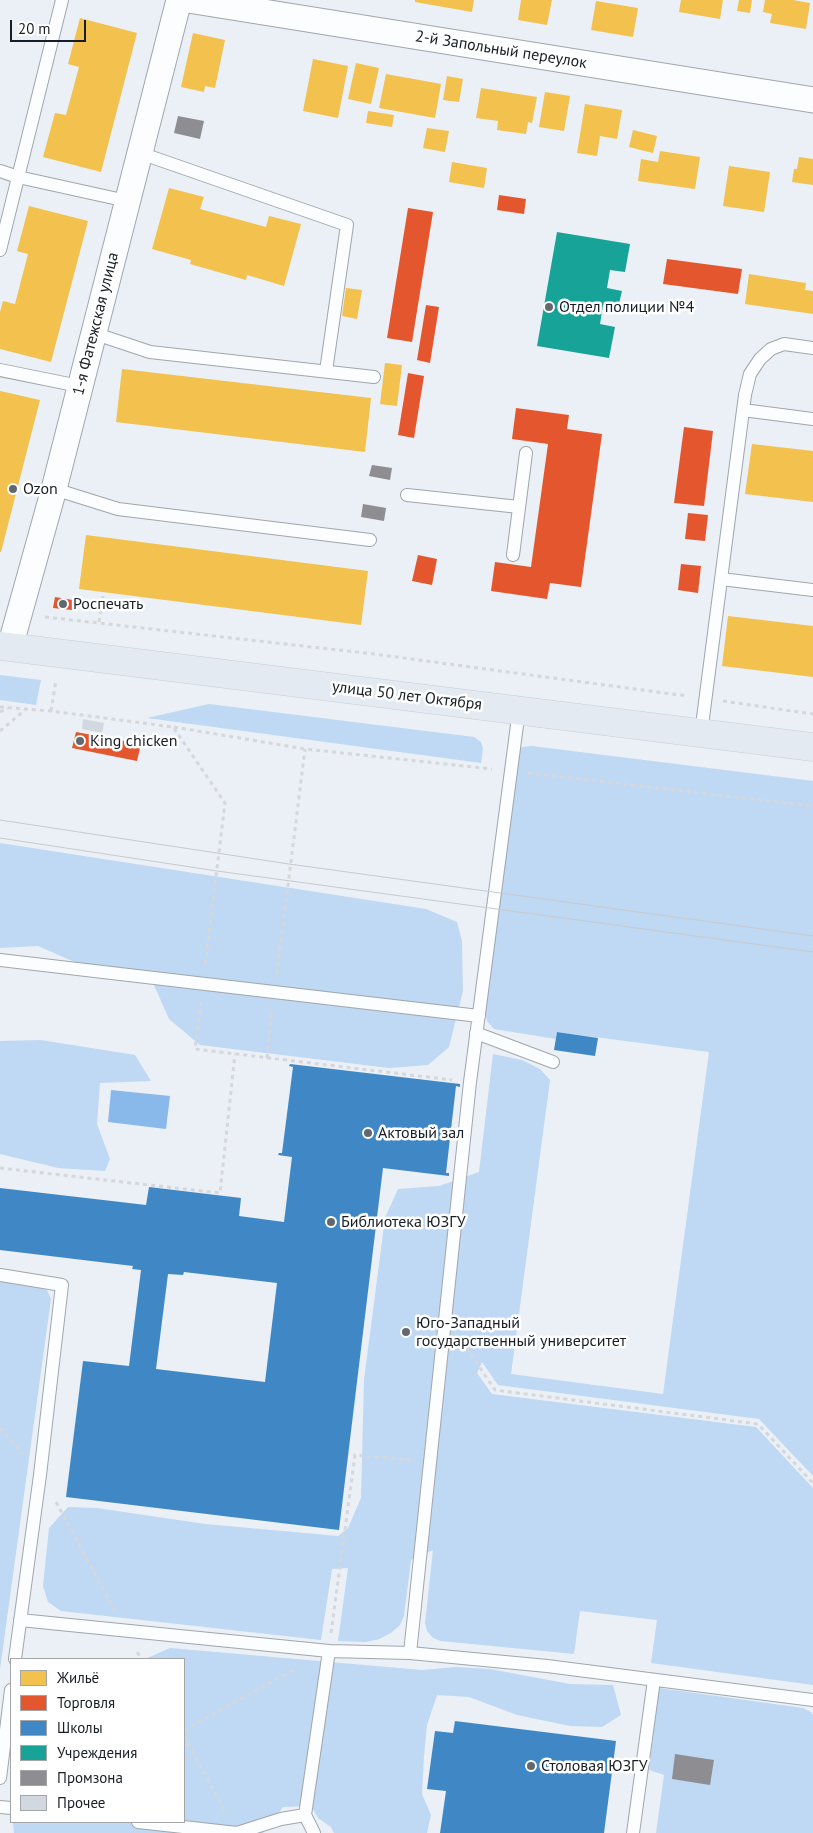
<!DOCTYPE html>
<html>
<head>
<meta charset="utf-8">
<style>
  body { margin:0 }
  #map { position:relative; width:813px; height:1833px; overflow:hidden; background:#eaf0f6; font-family:"PT Sans",sans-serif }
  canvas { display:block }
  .legend { position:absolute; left:10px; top:1658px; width:175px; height:165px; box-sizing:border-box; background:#fff; border:1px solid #a3a5a8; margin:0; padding:6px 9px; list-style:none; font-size:15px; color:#181e25 }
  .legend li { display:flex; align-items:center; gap:10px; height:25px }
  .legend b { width:25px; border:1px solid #a3a5a8 }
  .scale { position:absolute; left:10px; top:20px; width:76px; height:22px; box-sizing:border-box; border:2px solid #181e25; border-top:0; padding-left:6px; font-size:15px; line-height:18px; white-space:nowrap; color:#181e25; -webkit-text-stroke:4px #fff; paint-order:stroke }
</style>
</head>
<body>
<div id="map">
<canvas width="813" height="1833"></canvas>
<ul class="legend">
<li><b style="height:14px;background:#f2c14e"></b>Жильё</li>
<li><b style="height:14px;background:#e4572e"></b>Торговля</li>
<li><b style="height:14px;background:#3f88c5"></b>Школы</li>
<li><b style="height:14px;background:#17a398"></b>Учреждения</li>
<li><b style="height:14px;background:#8d8d92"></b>Промзона</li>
<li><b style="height:14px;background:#d2d8df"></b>Прочее</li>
</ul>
<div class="scale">20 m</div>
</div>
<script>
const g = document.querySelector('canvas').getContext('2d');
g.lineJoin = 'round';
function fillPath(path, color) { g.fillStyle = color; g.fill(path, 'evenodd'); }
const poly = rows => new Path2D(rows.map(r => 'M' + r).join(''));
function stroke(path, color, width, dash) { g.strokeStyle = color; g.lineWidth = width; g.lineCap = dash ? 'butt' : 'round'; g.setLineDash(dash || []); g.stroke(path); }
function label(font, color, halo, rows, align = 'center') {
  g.font = font + ' "PT Sans",sans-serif'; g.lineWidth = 5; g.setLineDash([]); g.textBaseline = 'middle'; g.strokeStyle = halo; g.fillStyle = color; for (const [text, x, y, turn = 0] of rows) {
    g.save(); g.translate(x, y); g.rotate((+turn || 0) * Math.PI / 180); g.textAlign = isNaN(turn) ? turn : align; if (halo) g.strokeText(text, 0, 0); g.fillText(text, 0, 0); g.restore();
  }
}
const green = poly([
  [0,675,41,680,36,705,0,700],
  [209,704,474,737,481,742,483,748,481,763,147,718],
  [532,746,813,781,813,1476,759,1419,498,1385,482,1362,477,1373,492,1394,756,1427,813,1488,813,1685,651,1663,657,1620,580,1611,574,1654,441,1641,433,1638,427,1631,425,1623,433,1550,411,1560,404,1616,400,1625,391,1633,379,1639,366,1642,338,1641,348,1568,332,1569,321,1640,61,1611,48,1602,43,1586,49,1528,68,1507,97,1508,205,1524,338,1536,348,1528,361,1498,364,1380,385,1218,398,1189,439,1186,479,1172,493,1054,522,1060,540,1069,550,1080,511,1374,663,1394,709,1052,557,1032,556,1039,494,1029,487,1021,484,1006,516,755,522,747],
  [0,843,426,909,457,922,462,941,463,991,449,1047,428,1065,389,1068,200,1045,169,1019,149,974,79,964,38,946,0,948],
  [41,1040,135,1055,151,1081,100,1083,97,1124,110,1159,105,1171,58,1168,0,1154,0,1041],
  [0,1281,33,1285,47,1290,51,1299,0,1669],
  [170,1648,422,1670,456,1667,490,1669,570,1684,613,1685,621,1715,602,1727,570,1726,517,1715,469,1697,437,1695,427,1725,424,1756,422,1794,431,1815,427,1833,334,1833,331,1827,318,1818,311,1806,283,1807,263,1833,14,1833,13,1822,184,1822,184,1659,145,1659],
  [659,1688,803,1708,811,1712,813,1715,813,1833,656,1833,664,1775,649,1770]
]);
const water = poly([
  [111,1090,170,1096,166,1129,108,1122]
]);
const homes = poly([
  [415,0,474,0,472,12,415,2],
  [521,0,552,0,547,25,518,20],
  [681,0,723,0,720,19,679,12],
  [739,0,752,0,750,13,737,11],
  [765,0,793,0,810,3,806,29,770,23,772,14,763,12],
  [596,1,638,8,633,37,591,30],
  [80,18,137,33,101,172,43,157,55,113,66,115,79,67,68,64],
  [193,33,225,40,215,88,205,86,204,92,181,87],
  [313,59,348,66,338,118,303,111],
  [356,63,379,68,371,104,348,99],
  [386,74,441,84,435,118,379,108],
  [447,76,463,79,459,102,443,100],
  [481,88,537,97,532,123,528,122,526,134,497,130,498,121,476,118],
  [545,92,570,96,564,131,539,127],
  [585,104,622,110,617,139,600,136,597,156,577,153],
  [368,111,394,115,392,127,366,123],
  [427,128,449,131,445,152,423,148],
  [633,130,657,136,653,153,629,147],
  [660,151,700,157,695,189,638,181,641,159,658,162],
  [799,157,813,159,813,185,792,182,794,169,797,169],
  [452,162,487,168,484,188,449,182],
  [729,166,770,172,764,212,723,206],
  [169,188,204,197,200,209,266,227,269,216,301,224,284,286,247,275,246,280,190,264,191,260,152,249],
  [29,206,88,221,51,362,0,349,0,312,3,301,15,304,28,254,17,251],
  [749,274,806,283,805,290,813,291,813,314,745,304],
  [346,288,362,290,357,319,342,316],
  [385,363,402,365,397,406,380,404],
  [122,369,371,398,365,452,116,422],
  [0,391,40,400,1,552,0,552],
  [752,444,813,451,813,502,745,494],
  [86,535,368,571,361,625,79,589],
  [728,616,813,626,813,677,722,666]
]);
const shops = poly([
  [499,195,526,199,524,214,497,210],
  [408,208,433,212,412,342,387,338],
  [667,259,742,269,738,294,663,284],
  [426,305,439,307,430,363,417,360],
  [408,373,424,376,414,438,398,435],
  [516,408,569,415,567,429,602,434,581,587,550,583,547,599,491,591,495,562,531,567,548,444,512,439],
  [684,427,713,431,704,506,674,503],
  [688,513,708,515,705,541,685,539],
  [418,555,437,559,432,585,412,581],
  [681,564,701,566,698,593,678,590],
  [55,597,73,600,72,610,53,608],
  [76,732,141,744,137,761,72,748]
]);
const schools = poly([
  [557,1032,598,1038,595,1056,554,1050],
  [290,1064,460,1084,460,1087,456,1086,446,1173,449,1173,449,1176,383,1168,339,1530,66,1497,83,1361,129,1366,141,1270,132,1269,133,1266,0,1250,0,1188,146,1205,149,1187,241,1198,239,1216,284,1222,292,1157,278,1155,279,1153,282,1153,293,1067,289,1066],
  [184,1272,277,1283,265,1382,156,1369,168,1274,183,1275],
  [455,1721,616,1741,604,1833,440,1833,446,1791,427,1789,435,1731,453,1733]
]);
const public = poly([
  [557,232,630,244,625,272,610,270,607,288,622,291,618,308,603,305,600,324,615,327,609,358,537,346]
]);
const industry = poly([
  [178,116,204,121,200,139,174,133],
  [372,465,392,468,390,480,369,476],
  [363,504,386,508,384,521,361,517],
  [675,1754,714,1760,710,1785,672,1779]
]);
const building = poly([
  [83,719,104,723,102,733,82,729]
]);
const path = poly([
  [45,617,374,654,687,696],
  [99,622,103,596],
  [723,701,813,714],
  [0,707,51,711,173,727,225,803,205,966],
  [51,711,56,680],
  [0,712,8,708],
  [174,727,305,749,492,769],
  [0,731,25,710],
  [528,773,813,806],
  [277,974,305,749],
  [201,1002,195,1049,452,1080],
  [267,1058,272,1010],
  [0,1168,220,1193,235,1054],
  [462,1341,495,1390,758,1424,813,1483],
  [0,1428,23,1454],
  [56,1502,115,1611],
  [331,1633,355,1455,412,1460],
  [137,1652,142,1659],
  [184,1730,297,1668],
  [184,1736,226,1813]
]);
const lane = poly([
  [140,153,347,225,326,371],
  [0,171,18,177,127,201],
  [0,250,62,0],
  [93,333,150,352,374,377],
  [0,370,79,386],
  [743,410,813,419],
  [54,489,118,509,370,540],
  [407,495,519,507],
  [513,555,526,453],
  [721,579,813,590],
  [701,733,745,395,750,374,760,359,771,349,784,344,813,348],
  [0,960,479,1016],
  [476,1033,553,1062],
  [0,1275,62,1285,40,1475,15,1659],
  [20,1620,329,1651,410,1653,547,1666,813,1700],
  [410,1653,470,1082,519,710],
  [0,1778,11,1690],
  [0,1807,11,1808],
  [138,1822,237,1833,281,1819,305,1815],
  [314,1833,305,1815,329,1651],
  [633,1833,654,1680]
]);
const street = poly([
  [188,0,813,100],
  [10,647,54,489,179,0]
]);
const primary = poly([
  [0,646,813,747]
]);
const tram = poly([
  [0,820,289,864,813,936],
  [0,838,217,871,813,952]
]);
const markers = [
  [549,307,5,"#62686e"],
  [13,489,5,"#62686e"],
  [63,604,5,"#62686e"],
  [80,741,5,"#62686e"],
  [368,1133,5,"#62686e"],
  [331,1222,5,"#62686e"],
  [406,1332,5,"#62686e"],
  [531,1766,5,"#62686e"]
];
const streetNames = [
  ["2-й Запольный переулок",501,50,9],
  ["1-я Фатежская улица",96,324,-76],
  ["улица 50 лет Октября",407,696,7]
];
const poiNames = [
  ["Отдел полиции №4",559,307],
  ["Ozon",23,489],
  ["Роспечать",73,604],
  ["King chicken",90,741],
  ["Актовый зал",378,1133],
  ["Библиотека ЮЗГУ",341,1222],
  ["Юго-Западный",416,1323],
  ["государственный университет",416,1341],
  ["Столовая ЮЗГУ",541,1766]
];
fillPath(green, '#bfd8f3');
fillPath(water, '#89b8ea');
fillPath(homes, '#f2c14e');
fillPath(shops, '#e4572e');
fillPath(schools, '#3f88c5');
fillPath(public, '#17a398');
fillPath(industry, '#8d8d92');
fillPath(building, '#d2d8df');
stroke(lane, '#a0a6ac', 14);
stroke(street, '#a0a6ac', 27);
stroke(primary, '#caccd0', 29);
stroke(path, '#d6d7da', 3, [4, 4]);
stroke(lane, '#fcfdfe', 12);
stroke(street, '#fcfdfe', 25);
stroke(primary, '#e3eaf2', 28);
stroke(tram, '#c8cacc', 1);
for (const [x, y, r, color] of markers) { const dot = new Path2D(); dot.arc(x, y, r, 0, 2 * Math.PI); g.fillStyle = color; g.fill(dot); stroke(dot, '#fff', 2); }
label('16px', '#181e25', '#fff', streetNames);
label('16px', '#181e25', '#fff', poiNames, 'left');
</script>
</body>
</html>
